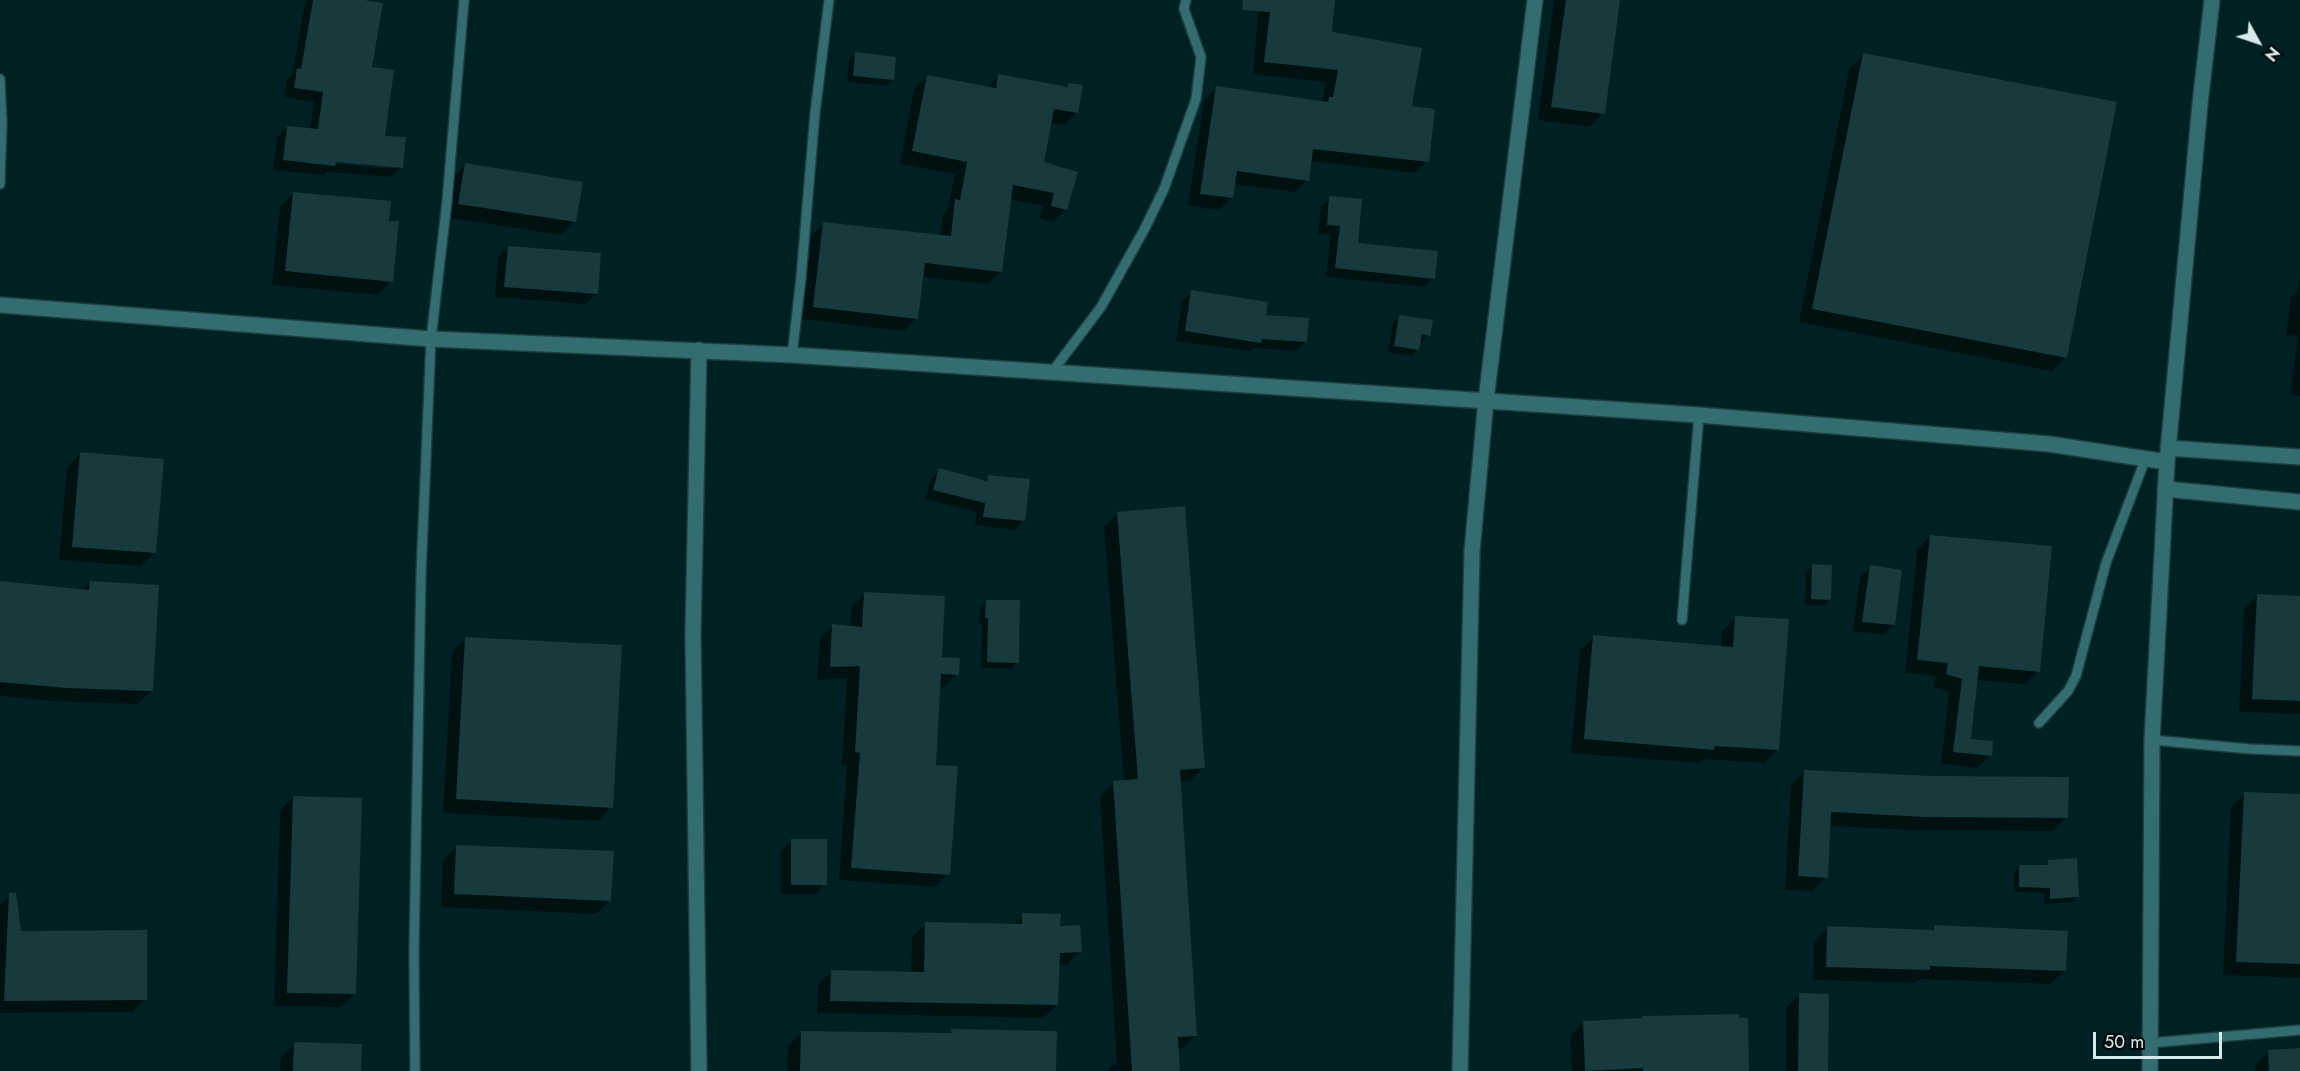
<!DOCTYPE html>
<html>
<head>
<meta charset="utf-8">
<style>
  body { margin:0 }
  #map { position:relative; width:2300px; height:1071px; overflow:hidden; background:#002123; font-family:Jost,sans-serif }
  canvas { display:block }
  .north { position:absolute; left:2228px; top:12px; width:60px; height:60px; -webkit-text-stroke:4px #000809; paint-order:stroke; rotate:130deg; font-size:16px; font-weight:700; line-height:24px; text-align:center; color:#d7eaeb }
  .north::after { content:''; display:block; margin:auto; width:21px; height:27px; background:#d7eaeb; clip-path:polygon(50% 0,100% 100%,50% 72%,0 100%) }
  .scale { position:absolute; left:2093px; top:1032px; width:129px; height:27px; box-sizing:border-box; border:3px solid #d7eaeb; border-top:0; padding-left:8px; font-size:18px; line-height:21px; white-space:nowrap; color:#d7eaeb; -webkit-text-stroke:4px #000809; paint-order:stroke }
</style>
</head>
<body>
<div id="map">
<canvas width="2300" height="1071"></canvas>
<div class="north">N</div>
<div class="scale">50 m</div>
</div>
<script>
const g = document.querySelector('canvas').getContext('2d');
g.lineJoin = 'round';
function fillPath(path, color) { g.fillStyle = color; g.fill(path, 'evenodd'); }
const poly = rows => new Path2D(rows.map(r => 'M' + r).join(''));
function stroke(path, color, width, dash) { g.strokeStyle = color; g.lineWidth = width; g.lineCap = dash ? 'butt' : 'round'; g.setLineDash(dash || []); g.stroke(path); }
const shadow = poly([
  [308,0,355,0,383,137,401,167,391,177,327,172,324,175,273,170,277,137,287,127,310,130,314,102,284,97,287,80,292,75,305,3],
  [328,160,394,166,394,169,328,163],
  [1259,0,1333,0,1330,30,1427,161,1415,173,1310,161,1307,180,1295,192,1233,184,1231,198,1219,210,1188,205,1204,100,1216,88,1322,103,1326,82,1253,74],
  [1554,0,1619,0,1603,113,1590,127,1538,120],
  [856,53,892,80,886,86,847,82,849,60],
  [1863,55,2066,357,2052,371,1799,322,1849,69],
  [999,75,1065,88,1069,84,1077,112,1064,125,1050,123,1042,163,1066,209,1053,222,1039,218,1043,206,1009,199,1000,272,988,284,922,277,917,318,904,331,801,319,811,236,824,224,940,237,943,214,948,209,955,174,900,164,914,89,927,76,987,88],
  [465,165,574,222,561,235,445,217,452,179],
  [293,193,391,281,378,295,272,285,280,207],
  [1330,198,1357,244,1433,278,1424,287,1326,277,1331,235,1318,234,1321,207],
  [508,247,596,294,586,304,495,297,498,257],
  [2300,274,2300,396,2290,394,2298,336,2286,335,2291,297,2298,291],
  [1192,292,1264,316,1305,342,1296,351,1254,348,1250,351,1176,341,1182,301],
  [1400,317,1428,335,1422,342,1419,341,1418,349,1411,356,1388,352,1393,323],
  [80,454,154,553,141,566,59,560,67,468],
  [940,470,983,482,989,476,1023,521,1014,530,975,525,976,512,925,499,931,479],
  [1118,513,1204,767,1190,781,1179,782,1196,1035,1182,1049,1178,1049,1179,1071,1107,1071,1112,1065,1117,1065,1100,796,1114,782,1124,782,1104,527],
  [1930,536,2038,671,2025,684,1976,680,1969,740,1990,755,1977,768,1941,764,1949,692,1933,687,1936,676,1905,673,1917,550],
  [1812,566,1830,599,1823,606,1805,605,1806,572],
  [1870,567,1893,625,1883,635,1853,631,1860,577],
  [0,583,82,591,90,583,152,690,138,704,53,701,0,696],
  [865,594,957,674,944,687,939,687,934,766,948,874,935,887,839,880,847,765,842,765,847,678,817,680,820,639,833,626,850,628,852,607],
  [2257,596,2300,597,2300,714,2239,712,2244,609],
  [986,602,1017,662,1011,669,981,668,982,624,979,624,980,608],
  [1736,618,1778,749,1764,763,1704,759,1699,763,1571,753,1580,650,1594,637,1721,647,1722,631],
  [466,638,611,807,598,821,443,813,452,652],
  [1805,771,2066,817,2053,831,1911,830,1829,826,1826,877,1812,891,1785,890,1791,785],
  [2245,794,2300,796,2300,978,2223,975,2231,807],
  [293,797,355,994,341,1007,274,1006,280,811],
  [791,841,825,884,815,894,781,894,781,851],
  [457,846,610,900,596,914,441,907,443,860],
  [2049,861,2078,896,2072,902,2045,904,2044,893,2014,892,2014,872,2020,866,2044,866],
  [10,895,20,933,145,999,132,1012,0,1013,0,905],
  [1023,915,1059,927,1080,951,1067,965,1058,965,1057,1005,1043,1018,817,1013,818,985,832,971,911,973,912,937,926,924,1012,926],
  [1935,926,2064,971,2050,984,1920,979,1915,983,1813,980,1814,942,1827,928,1930,931],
  [1800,995,1826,1071,1786,1071,1786,1008],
  [1642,1018,1747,1071,1572,1071,1570,1036,1583,1022],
  [952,1031,1055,1071,787,1071,788,1046,802,1033,948,1035],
  [294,1044,360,1071,280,1071,281,1058],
  [2300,1049,2300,1071,2255,1071,2255,1065,2269,1051]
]);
const building = poly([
  [313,0,364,0,383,3,372,67,394,70,385,136,406,137,403,168,336,162,335,166,283,160,287,126,318,129,323,92,294,88,297,68,301,69],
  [1243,0,1335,0,1332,29,1333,32,1422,48,1412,106,1435,109,1429,162,1313,149,1309,181,1237,171,1233,198,1200,194,1216,86,1328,102,1329,97,1333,97,1338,70,1264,62,1270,12,1242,10],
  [1566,0,1620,0,1605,114,1551,107],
  [855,52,896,57,894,80,853,76],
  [1863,53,2117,102,2067,358,1812,309],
  [998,74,1068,87,1068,83,1083,85,1078,113,1054,109,1044,162,1078,172,1067,210,1051,206,1054,193,1013,185,1002,272,925,263,918,319,813,307,823,222,951,236,955,199,960,200,967,162,912,151,927,75,996,88],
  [465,163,583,182,576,222,458,204],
  [293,192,391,201,389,221,399,221,393,282,285,271],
  [1329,196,1362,199,1358,243,1438,251,1435,279,1335,268,1340,226,1327,225],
  [508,246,601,253,598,294,504,287],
  [1191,290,1268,302,1266,315,1309,318,1307,342,1262,339,1261,343,1185,331],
  [1399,315,1433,320,1430,336,1422,334,1419,350,1394,346],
  [80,452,164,459,156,553,72,547],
  [939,468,987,481,988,475,1030,479,1025,521,983,517,985,503,933,490],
  [1185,506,1205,768,1180,770,1197,1036,1178,1037,1180,1071,1132,1071,1113,781,1138,779,1117,512],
  [1930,535,2052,546,2040,672,1979,666,1971,739,1993,741,1992,756,1953,752,1962,679,1946,674,1948,663,1917,660],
  [1812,564,1832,565,1831,600,1811,599],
  [1870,565,1902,570,1895,625,1862,622],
  [0,581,89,590,90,581,159,585,153,691,67,688,0,682],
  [864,592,945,596,942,657,960,658,959,675,941,674,936,765,958,766,950,875,851,868,860,753,855,752,860,666,830,667,832,624,862,627],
  [2257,594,2300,596,2300,701,2252,699],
  [986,600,1020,600,1019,663,987,662,988,618,985,618],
  [1735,616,1789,619,1779,750,1715,746,1714,750,1584,739,1593,635,1733,647],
  [465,637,622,645,613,808,456,799],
  [1804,770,1932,776,2069,777,2068,818,1926,817,1831,812,1828,878,1798,876],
  [2244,792,2300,794,2300,964,2236,962],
  [293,796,362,798,356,994,287,993],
  [791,839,827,839,827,885,791,885],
  [456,845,614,851,611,901,454,894],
  [2077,858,2079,897,2050,899,2050,888,2019,887,2019,865,2048,865,2048,860],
  [9,893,16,893,21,931,147,930,147,1000,4,1001],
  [1022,913,1061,914,1060,926,1080,925,1082,952,1060,953,1058,1005,830,1001,831,970,924,972,925,922,1022,924],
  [1934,925,2068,931,2066,971,1930,966,1930,970,1826,967,1827,926,1934,930],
  [1799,993,1829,994,1828,1071,1798,1071],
  [1739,1014,1739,1018,1748,1018,1749,1071,1643,1071,1643,1068,1585,1071,1583,1021,1642,1018,1642,1016],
  [951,1029,1057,1031,1056,1071,800,1071,801,1031,951,1033],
  [294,1042,362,1044,361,1071,293,1071],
  [2300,1048,2300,1071,2269,1071,2268,1050]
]);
const service = poly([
  [0,79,2,122,0,184],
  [792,355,801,278,815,113,829,0],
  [1052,372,1101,307,1144,230,1164,189,1196,99,1201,57,1184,9,1186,0],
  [1682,620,1699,415],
  [2039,723,2068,691,2076,676,2106,563,2145,460],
  [2152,740,2250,749,2300,751],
  [2150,1043,2300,1030],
  [415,1071,414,951,421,575,431,339,447,201,464,0]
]);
const minor = poly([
  [0,305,431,339,792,355,1699,415,2049,444,2167,462],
  [699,350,693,634,699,1071],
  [2168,448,2300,457],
  [2165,489,2300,502],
  [1460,1071,1472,551,1486,400,1535,0],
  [2150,1071,2152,740,2167,462,2200,104,2212,0]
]);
fillPath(shadow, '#0007');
fillPath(building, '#173a3c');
stroke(service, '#1e3d3f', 12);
stroke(minor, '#1e3d3f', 18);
stroke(service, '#336d70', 9);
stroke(minor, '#336d70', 15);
</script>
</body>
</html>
